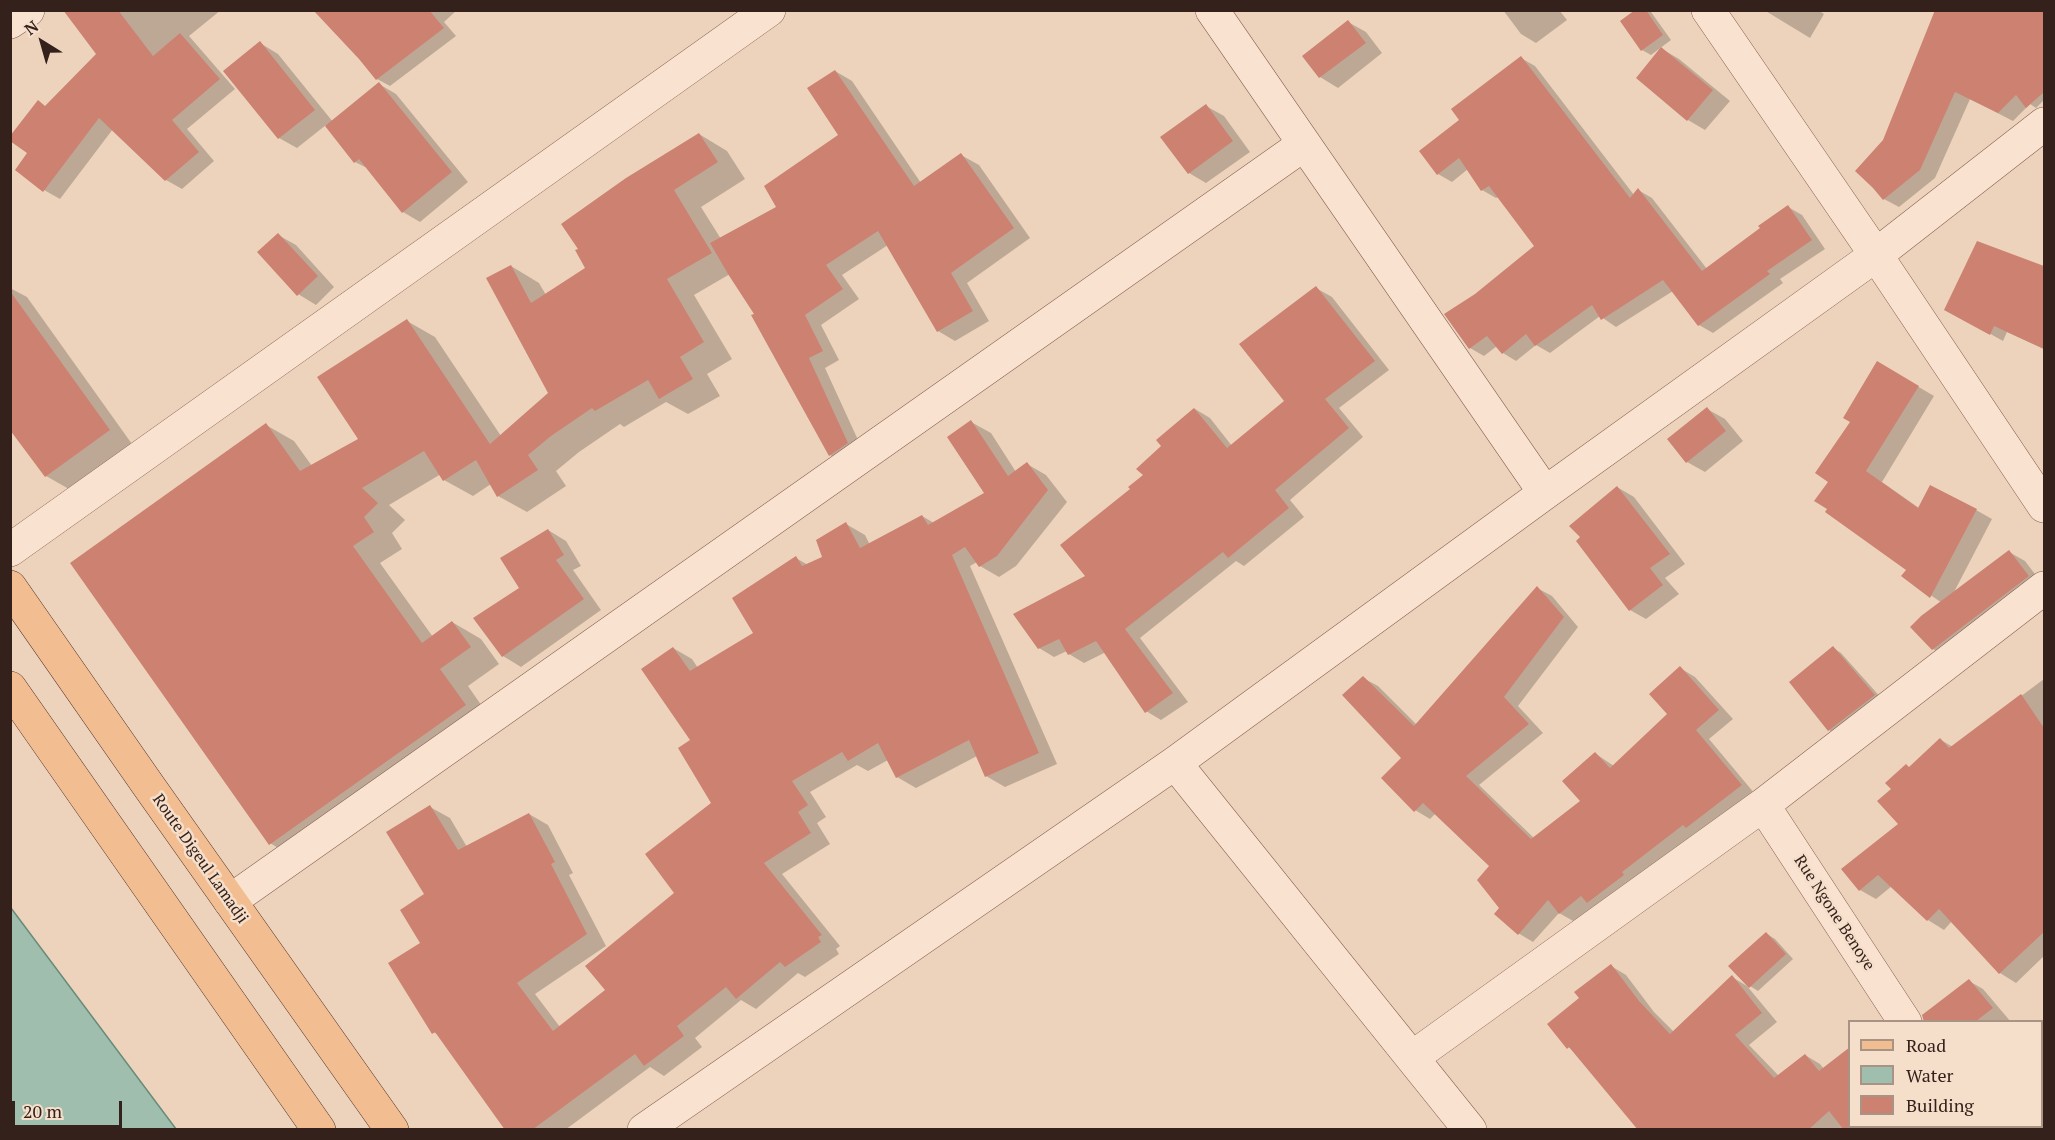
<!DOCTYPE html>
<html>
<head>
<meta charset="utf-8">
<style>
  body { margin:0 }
  #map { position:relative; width:2055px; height:1140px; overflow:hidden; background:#edd3bc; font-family:"PT Serif",serif }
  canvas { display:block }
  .frame { position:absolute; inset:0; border:12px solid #34211b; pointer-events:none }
  .legend { position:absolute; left:1848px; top:1020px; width:195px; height:108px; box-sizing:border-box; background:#f5dfcb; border:2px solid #a89385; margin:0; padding:8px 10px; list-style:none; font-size:18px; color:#34211b }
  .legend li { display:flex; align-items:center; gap:12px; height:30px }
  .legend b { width:30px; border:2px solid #a89385 }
  .north { position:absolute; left:12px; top:12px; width:60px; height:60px; -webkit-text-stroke:4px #f5dfcb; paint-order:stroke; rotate:323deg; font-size:16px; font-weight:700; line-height:24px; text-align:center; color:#34211b }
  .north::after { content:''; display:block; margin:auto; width:21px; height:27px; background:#34211b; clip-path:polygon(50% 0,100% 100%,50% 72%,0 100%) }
  .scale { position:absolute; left:12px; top:1101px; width:110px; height:27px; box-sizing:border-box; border:3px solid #34211b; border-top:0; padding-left:8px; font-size:18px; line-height:21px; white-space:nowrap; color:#34211b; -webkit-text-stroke:4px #f5dfcb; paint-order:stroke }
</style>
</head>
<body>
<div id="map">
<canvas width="2055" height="1140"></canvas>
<div class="frame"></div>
<ul class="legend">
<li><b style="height:8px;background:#f3bd92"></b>Road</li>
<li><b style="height:16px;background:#a0beae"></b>Water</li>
<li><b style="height:16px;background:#cc8171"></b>Building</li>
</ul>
<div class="north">N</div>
<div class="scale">20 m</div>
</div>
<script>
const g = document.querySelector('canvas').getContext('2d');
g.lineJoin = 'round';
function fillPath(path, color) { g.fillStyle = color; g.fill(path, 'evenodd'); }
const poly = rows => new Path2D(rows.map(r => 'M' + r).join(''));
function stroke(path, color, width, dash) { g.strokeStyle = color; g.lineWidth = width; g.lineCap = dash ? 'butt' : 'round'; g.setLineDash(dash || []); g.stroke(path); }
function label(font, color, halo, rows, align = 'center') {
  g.font = font + ' "PT Serif",serif'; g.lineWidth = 5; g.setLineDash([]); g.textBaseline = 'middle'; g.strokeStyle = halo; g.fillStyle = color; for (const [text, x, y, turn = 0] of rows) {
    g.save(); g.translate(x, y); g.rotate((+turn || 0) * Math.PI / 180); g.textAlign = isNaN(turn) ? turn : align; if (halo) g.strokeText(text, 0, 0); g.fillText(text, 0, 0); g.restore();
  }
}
const water = poly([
  [11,908,176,1129,11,1129,11,908]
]);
const shadow = poly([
  [78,10,221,10,189,36,235,89,187,129,214,161,182,189,166,180,113,129,60,199,44,190,30,153,46,107,98,54],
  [325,10,457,10,444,22,456,36,390,86,377,79],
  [1503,10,1559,10,1567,20,1536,43,1521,34],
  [1638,10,1651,12,1671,40,1651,55,1642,50],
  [1764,10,1818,10,1824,14,1810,38],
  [2040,10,2044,14,2044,100,2036,108,2030,104,2013,121,1970,99,1935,178,1899,207,1884,199,1875,187,1884,141],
  [1348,22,1366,32,1382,53,1338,88,1320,77,1304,56],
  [260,43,278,54,333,122,379,84,396,94,468,182,420,222,403,212,369,169,355,162,326,125,297,148,279,138,225,72],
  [1662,49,1679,59,1730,101,1705,130,1688,120],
  [1521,58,1535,66,1634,195,1638,190,1652,198,1707,269,1788,207,1802,215,1825,249,1780,279,1783,283,1713,333,1699,325,1673,291,1616,327,1600,316,1550,353,1536,345,1516,361,1503,353,1497,346,1484,356,1470,348,1476,295,1536,247,1499,197,1496,198,1482,190,1468,169,1452,182,1438,174,1461,120],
  [835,71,852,81,921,183,961,155,979,165,1030,238,967,283,989,321,955,341,938,331,888,245,842,275,859,299,821,325,839,360,825,368,864,453,847,465,830,455,756,314,730,274,694,295,732,359,707,374,720,396,688,414,666,402,624,427,620,424,579,452,556,471,566,486,527,512,498,496,491,484,473,496,444,480,441,474,389,505,405,520,392,533,402,549,380,563,433,637,452,622,481,639,499,664,468,686,493,722,298,860,270,843,266,425,294,441,312,466,360,439,407,321,435,337,501,436,550,393,511,266,539,283,546,295,587,268,699,134,727,151,745,179,701,207,721,239,778,207,840,136],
  [1206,106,1224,116,1250,152,1206,183,1189,173],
  [278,235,296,245,334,287,316,305,298,294],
  [1978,243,2044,268,2044,349,2007,332,2003,341,1946,309],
  [10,288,27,297,132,444,69,489,46,476,10,428],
  [1316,288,1332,297,1389,370,1339,408,1363,437,1290,500,1304,517,1244,566,1236,561,1140,638,1188,702,1161,720,1146,711,1106,652,1084,663,1069,654,1067,651,1054,657,1039,648,1088,577,1132,490,1145,476,1163,446,1195,409,1210,418,1232,446,1286,401],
  [1878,363,1934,396,1882,482,1919,508,1976,510,1992,519,1953,594,2009,552,2025,561,2044,586,1950,659,1933,649,1912,627,1942,603,1903,576,1908,569,1830,482,1852,421],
  [1707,409,1725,419,1743,441,1705,472,1687,462],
  [971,422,991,433,1016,472,1027,464,1046,475,1067,502,1016,566,999,577,980,566,977,562,970,566,1057,764,1005,787,986,776,977,756,916,788,897,777,888,760,868,771,857,765,810,792,826,817,817,823,830,844,782,874,840,946,836,949,839,954,805,977,798,973,756,1009,741,1000,695,1038,702,1047,664,1076,650,1067,565,1130,506,1130,439,1035,433,1032,422,943,430,807,450,818,467,847,529,814,548,825,573,873,569,875,606,946,535,994,560,1027,608,991,676,893,713,804,692,741,673,648,692,659,698,668,756,633,796,558,808,565,824,557,846,524,865,535,870,545,922,516,934,523,986,493],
  [1617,487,1634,497,1685,564,1665,578,1679,594,1646,619,1630,610],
  [548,530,566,541,581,566,573,570,601,610,521,667,503,656,475,619,521,589],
  [1537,588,1552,596,1578,627,1518,706,1543,733,1479,785,1534,838,1582,801,1596,754,1614,766,1669,714,1680,668,1695,677,1733,719,1709,739,1755,794,1602,911,1594,906,1575,922,1559,913,1533,942,1518,933,1501,908,1491,866,1436,813,1430,819,1415,810,1404,758,1363,678,1378,686,1417,725],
  [1833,648,1841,653,1883,700,1837,735,1829,730],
  [2044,679,2044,956,2016,983,2000,973,1952,921,1944,930,1928,920,1892,886,1876,899,1860,890,1900,824,1893,789,1910,768,1941,740,1953,747],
  [1767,934,1775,939,1793,959,1758,991,1750,986],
  [1611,966,1626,975,1654,1012,1674,1032,1732,977,1747,986,1777,1022,1749,1045,1779,1076,1805,1055,1820,1064,1824,1069,1850,1126,1939,1126,1935,1130,1648,1130,1574,1051,1568,1047,1581,999],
  [1969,981,1983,989,2011,1022,1949,1022],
  [2042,1058,2044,1062,2044,1073,2042,1076]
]);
const building = poly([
  [63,10,118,10,153,56,180,33,220,79,172,120,199,152,165,181,99,118,43,192,15,170,27,153,10,141,10,136,38,100,45,106,96,54],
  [313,10,429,10,444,28,376,80,359,59],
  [1635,10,1646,10,1663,35,1641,51,1620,21],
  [1935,10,2044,10,2044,92,2026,108,2016,95,1998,113,1955,92,1920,170,1883,200,1873,188,1855,171,1883,140],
  [1348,20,1366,43,1319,78,1302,56],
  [260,41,315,110,278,139,223,71],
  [1661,47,1713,90,1687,121,1636,78],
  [1521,56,1630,198,1638,188,1702,271,1760,228,1758,226,1788,205,1812,240,1767,271,1770,274,1698,326,1663,280,1601,320,1592,305,1535,346,1526,334,1502,354,1487,336,1469,349,1444,314,1475,294,1534,246,1489,186,1481,191,1459,158,1437,175,1419,151,1459,120,1451,109],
  [835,70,914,186,961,153,1014,228,951,273,973,311,937,332,878,231,826,265,843,289,805,315,823,351,809,358,848,443,829,456,751,315,754,314,728,274,710,243,776,207,764,186,838,135,807,88],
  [379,82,452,172,402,213,359,159,354,163,325,126],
  [1206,104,1233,141,1188,174,1160,137],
  [699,133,718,162,674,190,712,253,667,279,704,342,680,357,693,379,659,399,648,380,595,411,592,408,551,436,528,455,538,470,497,497,476,460,443,481,424,451,362,488,378,503,364,517,374,532,353,546,422,643,452,621,471,647,440,669,466,705,269,845,70,563,266,423,300,471,358,439,317,377,407,319,490,444,548,393,486,278,511,265,531,303,585,268,575,250,578,249,561,224,626,178],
  [278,233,318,276,297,296,257,252],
  [1977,241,2044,266,2044,349,1994,326,1990,335,1944,310],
  [1316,286,1375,361,1325,399,1349,428,1275,490,1289,508,1228,558,1223,552,1125,629,1173,693,1145,713,1096,641,1068,655,1059,639,1038,649,1013,614,1085,576,1060,545,1130,489,1128,487,1143,475,1136,469,1161,446,1156,440,1194,408,1227,448,1284,401,1239,344],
  [10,291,110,430,45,477,10,430],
  [1877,361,1919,386,1866,471,1918,508,1930,485,1977,509,1930,598,1901,576,1906,570,1825,512,1827,509,1814,501,1828,482,1815,473,1850,422,1843,418],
  [1707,407,1726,431,1686,463,1667,439],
  [971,420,1008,476,1027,462,1048,490,997,556,979,567,965,547,952,555,1039,753,985,777,969,740,896,778,878,743,848,761,842,752,792,781,808,805,798,812,811,833,764,863,822,935,818,937,821,942,785,967,780,962,736,999,726,987,677,1026,684,1036,644,1066,635,1054,532,1130,505,1130,435,1032,432,1034,388,963,420,943,400,910,424,894,386,832,430,805,458,850,529,813,555,862,551,864,587,934,517,983,553,1031,605,990,585,966,674,893,645,854,711,803,678,748,690,740,641,669,673,647,690,671,753,633,732,598,796,556,802,566,822,557,816,540,846,522,860,548,922,515,928,525,984,493,947,437],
  [1617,486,1670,554,1650,568,1663,585,1629,611,1576,541,1580,537,1569,526],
  [548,529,564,555,556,560,584,599,502,657,473,618,519,588,500,558],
  [2009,550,2029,576,1932,650,1910,627,1921,616],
  [1537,586,1564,617,1504,697,1529,724,1466,776,1531,839,1580,801,1562,781,1595,752,1610,768,1667,714,1649,694,1680,666,1719,710,1696,730,1742,785,1686,828,1683,825,1622,872,1624,875,1587,903,1581,896,1559,914,1548,900,1518,935,1494,914,1499,908,1477,880,1489,866,1423,803,1414,812,1381,778,1401,758,1342,695,1363,676,1414,726],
  [1833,646,1875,695,1828,731,1789,682],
  [2021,694,2044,728,2044,932,1999,974,1939,909,1927,921,1878,875,1859,891,1841,869,1898,824,1877,801,1891,789,1885,783,1906,764,1909,767,1940,738,1949,748],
  [1766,932,1786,954,1749,988,1728,966],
  [1611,964,1639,1001,1670,1034,1732,975,1762,1013,1735,1035,1774,1078,1805,1054,1819,1071,1850,1047,1850,1130,1844,1130,1829,1111,1808,1130,1638,1130,1569,1047,1567,1049,1547,1024,1579,998,1574,992],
  [1969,979,1993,1008,1975,1022,1924,1022,1922,1015]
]);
const minor = poly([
  [1212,10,1545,493],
  [1708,10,1876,255,2044,506],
  [10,22,28,10],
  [10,550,769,10],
  [1175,763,1470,1130],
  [1763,805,1905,1022],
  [230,901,1303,145],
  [1413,1057,1763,805,2044,588],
  [1974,1126,1976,1130],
  [644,1130,1175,763,1545,493,1876,255,2044,124]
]);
const major = poly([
  [10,587,148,785,392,1130],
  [10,688,319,1130]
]);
const streetNames = [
  ["Route Digeul Lamadji",200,859,55],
  ["Rue Ngone Benoye",1834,913,57]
];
fillPath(water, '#a0beae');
stroke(water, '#688b7a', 1.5);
fillPath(shadow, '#0003');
fillPath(building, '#cc8171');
stroke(minor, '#856356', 34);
stroke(major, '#52332a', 34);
stroke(minor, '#f9e2cf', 33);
stroke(major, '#f3bd92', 33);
label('16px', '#34211b', '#f5dfcb', streetNames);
</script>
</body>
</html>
